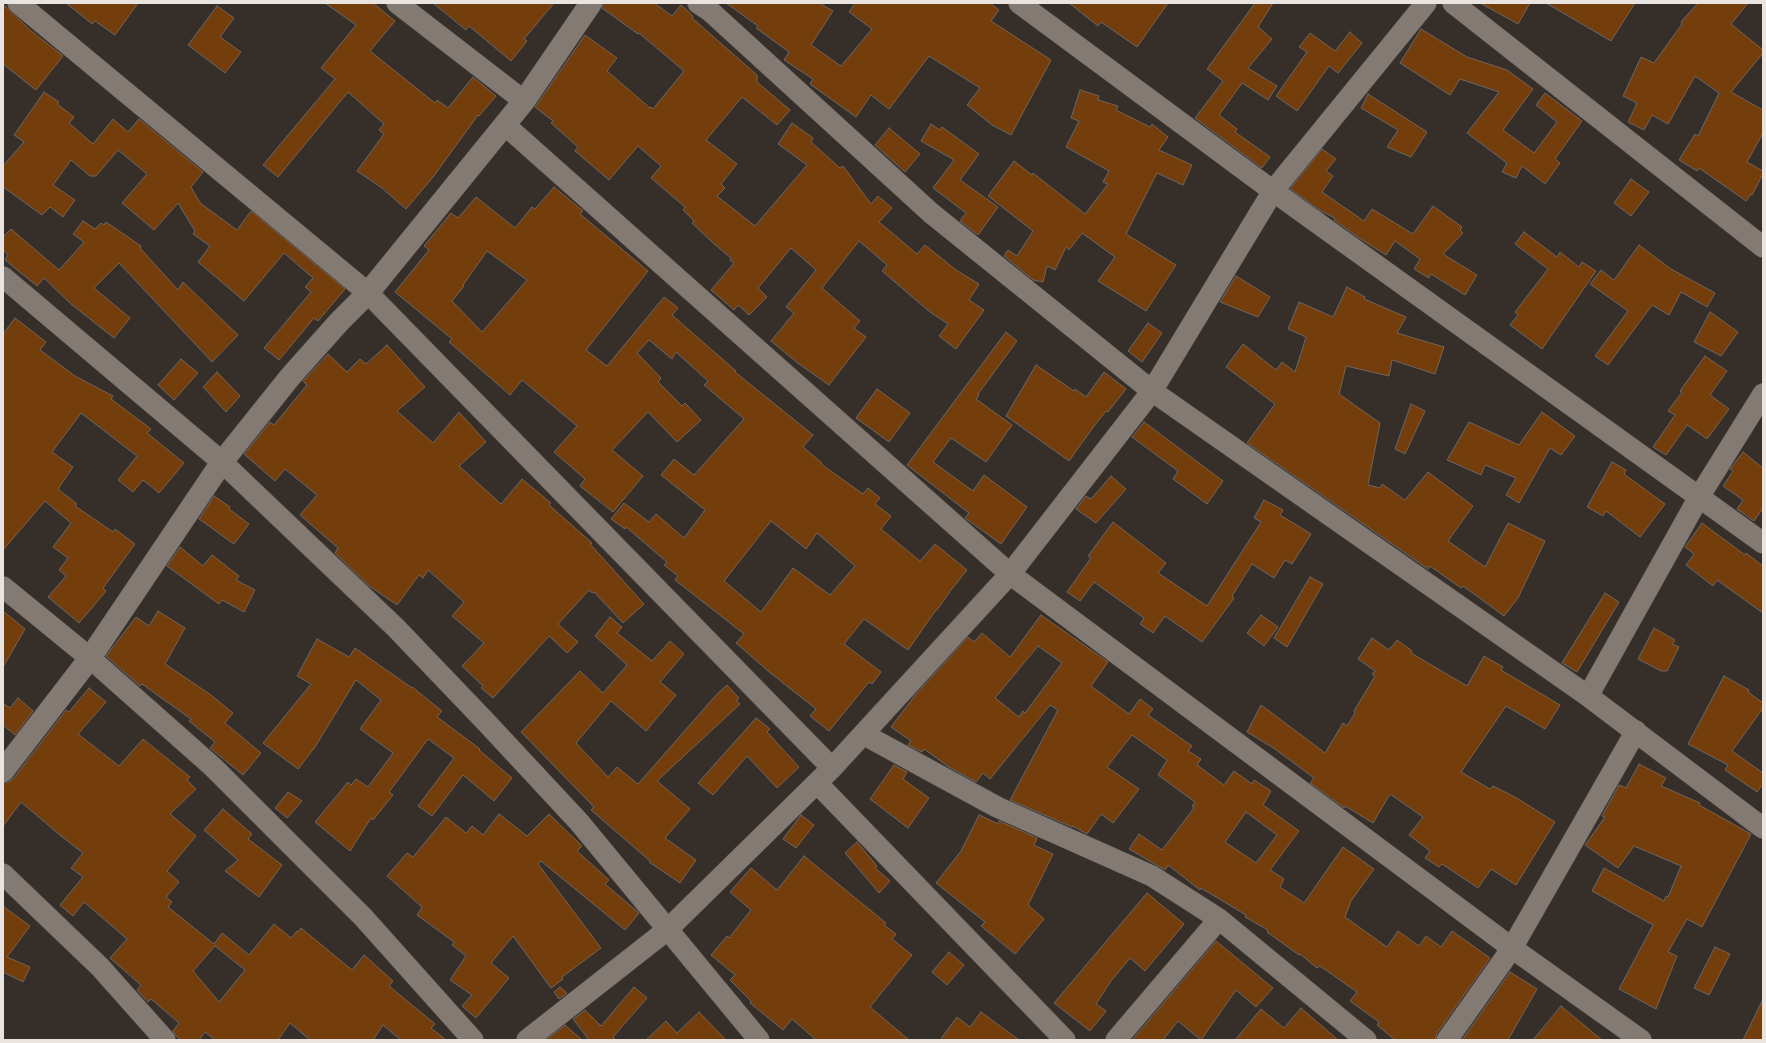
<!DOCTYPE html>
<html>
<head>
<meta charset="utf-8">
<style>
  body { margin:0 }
  #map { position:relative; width:1766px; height:1043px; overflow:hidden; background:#362e29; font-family:"DejaVu Sans",sans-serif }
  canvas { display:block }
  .frame { position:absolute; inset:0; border:4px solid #e9e4e0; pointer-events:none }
</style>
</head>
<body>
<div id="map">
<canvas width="1766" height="1043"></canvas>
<div class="frame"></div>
</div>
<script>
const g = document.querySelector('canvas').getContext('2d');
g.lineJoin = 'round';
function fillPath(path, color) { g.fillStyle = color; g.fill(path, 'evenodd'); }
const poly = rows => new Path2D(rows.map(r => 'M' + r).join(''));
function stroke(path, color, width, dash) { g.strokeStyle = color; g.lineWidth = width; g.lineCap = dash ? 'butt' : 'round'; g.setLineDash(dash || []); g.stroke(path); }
const building = poly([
  [66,3,138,3,115,35,95,21,92,24,66,3],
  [325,3,373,3,395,21,370,51,435,103,437,100,448,108,473,77,496,96,479,116,478,115,433,177,406,209,382,188,357,171,384,134,379,130,384,124,348,92,278,177,263,165,335,79,321,68,356,25,325,3],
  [433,3,554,3,524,39,527,41,511,61,469,26,466,30,433,3],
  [603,3,654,3,672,16,681,5,693,16,692,18,757,75,757,82,790,110,777,125,742,97,706,140,737,164,721,184,725,188,717,196,755,226,807,165,778,144,792,123,813,138,811,142,840,168,843,166,871,204,878,196,892,208,879,222,917,254,925,245,956,270,979,284,969,300,984,310,956,349,939,336,948,324,930,312,882,271,887,265,859,241,822,288,860,321,854,328,866,337,829,385,799,364,771,341,794,313,786,307,816,270,791,248,758,288,767,297,749,315,738,305,734,310,711,290,734,263,730,260,731,258,713,243,692,223,694,221,683,210,685,207,651,178,661,166,638,146,609,180,575,151,578,147,551,123,553,121,535,107,585,35,617,58,607,71,650,108,651,107,653,109,684,71,639,33,638,34,602,8,603,3],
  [726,3,819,3,833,11,811,45,841,66,872,29,849,12,855,3,990,3,999,10,991,21,1051,60,1011,135,992,125,967,105,980,88,929,56,889,109,871,95,856,117,810,84,813,79,784,60,789,52,756,28,758,26,726,3],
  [1069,3,1168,3,1137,47,1101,22,1098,26,1069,3],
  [1255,3,1273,3,1258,27,1272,39,1248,68,1277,86,1268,100,1242,83,1219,115,1237,129,1235,132,1270,157,1262,168,1195,118,1223,81,1207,69,1255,3],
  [1480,3,1530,3,1518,24,1480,3],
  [1546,3,1635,3,1611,41,1546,3],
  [1698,3,1748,3,1731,24,1763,50,1763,53,1731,92,1763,110,1763,133,1747,162,1763,171,1763,174,1752,195,1751,194,1746,201,1699,168,1697,171,1679,160,1695,134,1698,136,1719,93,1695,76,1668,124,1652,115,1644,130,1628,122,1637,103,1623,96,1641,57,1654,63,1682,24,1681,22,1698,3],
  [3,4,30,30,63,56,36,90,3,64,3,4],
  [217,6,234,18,220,37,241,52,225,73,188,45,217,6],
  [1421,29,1467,57,1507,70,1533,89,1503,130,1534,153,1557,122,1536,105,1545,93,1582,121,1555,159,1560,163,1545,184,1522,166,1516,178,1502,172,1507,163,1467,133,1499,92,1460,79,1450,95,1400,63,1421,29],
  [1350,32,1362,43,1338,73,1329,66,1297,111,1276,96,1307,52,1299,47,1310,33,1335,51,1350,32],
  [1080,90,1099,96,1098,100,1118,106,1116,110,1150,127,1152,124,1168,137,1159,150,1192,165,1183,185,1157,173,1126,234,1176,265,1146,311,1098,281,1115,257,1082,233,1069,250,1066,247,1055,270,1047,266,1043,282,1033,280,1004,256,1008,250,1017,256,1033,231,988,196,1014,161,1032,175,1033,173,1085,214,1108,184,1103,182,1109,171,1066,147,1079,121,1071,118,1080,90],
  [44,92,59,102,57,104,74,117,69,123,93,144,113,119,128,132,139,119,203,172,191,187,200,203,237,230,251,211,345,289,318,321,314,318,279,360,264,348,311,292,305,287,313,278,284,253,244,301,198,262,210,246,193,234,195,231,178,203,154,230,122,203,147,174,118,150,96,176,90,176,71,160,53,185,75,200,63,217,50,207,42,215,3,187,3,166,24,142,14,135,44,92],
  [1368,94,1427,132,1411,157,1387,147,1398,130,1361,108,1368,94],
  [931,124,940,130,942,127,979,154,960,180,998,207,978,235,960,221,966,213,933,188,954,160,921,141,931,124],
  [889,128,920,154,905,172,875,145,889,128],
  [1322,149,1336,159,1326,171,1333,176,1322,192,1364,221,1372,209,1413,234,1433,206,1462,227,1460,230,1463,233,1443,254,1477,275,1465,295,1431,274,1429,278,1414,269,1420,259,1395,241,1386,255,1359,238,1334,220,1335,218,1321,211,1290,189,1322,149],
  [1631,179,1649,192,1631,216,1614,203,1631,179],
  [554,187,583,211,580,214,648,271,586,350,607,366,664,297,678,308,672,315,736,371,735,372,813,435,803,447,822,463,821,464,863,494,868,488,880,498,875,504,891,516,881,529,920,561,935,544,967,570,951,590,937,610,936,610,908,650,864,619,844,644,881,672,872,684,869,682,829,731,810,716,816,709,768,671,736,643,744,634,675,580,678,576,664,565,667,562,626,527,625,529,611,519,624,503,649,522,656,514,684,538,705,510,661,475,674,459,694,475,744,419,704,385,708,381,676,352,672,359,649,340,637,353,661,378,658,382,682,406,685,403,701,420,677,442,648,412,612,450,643,476,613,512,580,486,585,479,554,452,577,426,522,380,510,395,449,342,452,339,395,292,429,250,424,246,451,213,458,218,476,197,515,228,532,207,535,209,554,187],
  [487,251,527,280,482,332,452,301,464,286,463,285,487,251],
  [771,521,806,549,817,533,855,566,830,595,793,568,761,612,724,581,771,521],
  [83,221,95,229,101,223,104,225,106,222,141,246,140,248,178,290,183,282,238,335,212,362,119,263,94,288,130,318,114,338,71,304,44,278,37,286,5,260,8,255,3,250,3,237,11,229,59,270,84,242,73,234,83,221],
  [1524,232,1557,257,1560,252,1579,267,1582,262,1596,271,1542,349,1510,325,1518,315,1515,312,1548,269,1515,244,1524,232],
  [1639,245,1671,269,1715,293,1707,307,1681,292,1669,315,1652,305,1608,365,1595,356,1628,311,1590,284,1601,270,1614,280,1639,245],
  [1236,276,1270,297,1258,317,1220,302,1236,276],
  [1347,287,1365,297,1364,299,1406,317,1397,333,1444,347,1435,374,1392,360,1389,376,1346,366,1339,394,1380,423,1368,485,1380,488,1382,484,1405,500,1428,472,1473,506,1448,541,1485,567,1508,523,1545,541,1518,598,1504,616,1463,586,1461,588,1430,566,1428,569,1247,443,1275,404,1226,367,1243,344,1276,370,1282,362,1295,372,1306,337,1288,329,1299,302,1333,317,1347,287],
  [1710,312,1738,332,1721,356,1694,342,1710,312],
  [15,318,46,342,40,350,75,376,113,396,111,399,151,429,147,433,184,463,159,493,143,480,133,492,118,480,137,456,81,413,52,452,73,467,58,489,77,504,75,506,113,532,115,529,135,544,103,588,106,591,79,623,48,597,66,576,59,570,68,558,53,547,71,523,45,501,3,550,3,334,15,318],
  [1148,323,1162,333,1142,362,1128,351,1148,323],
  [1006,332,1017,341,978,394,979,395,976,399,1012,425,986,462,951,438,933,462,973,491,984,475,1027,507,1001,544,965,518,969,513,907,465,1006,332],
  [387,345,425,387,397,411,433,443,459,412,486,442,459,466,501,504,522,479,551,503,549,505,592,543,590,544,644,604,623,623,594,592,592,593,589,590,558,624,578,642,567,653,549,636,493,698,481,688,483,686,462,666,484,643,452,616,464,602,428,570,423,578,419,575,397,605,368,585,335,553,338,548,300,515,317,495,285,469,275,481,244,454,270,422,274,425,307,385,303,381,328,354,347,372,360,359,366,364,387,345],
  [1705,356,1727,371,1710,395,1729,409,1707,439,1687,425,1666,455,1653,447,1675,415,1668,411,1682,392,1680,391,1705,356],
  [181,359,198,373,174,400,158,385,181,359],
  [1036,365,1074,391,1075,389,1086,397,1104,372,1126,389,1108,412,1106,411,1094,426,1069,461,1006,416,1036,365],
  [217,372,240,396,226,412,203,387,217,372],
  [877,389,910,413,889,442,856,418,877,389],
  [1411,404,1425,411,1405,454,1395,449,1411,404],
  [1542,412,1575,436,1561,455,1550,448,1519,503,1506,495,1516,478,1485,465,1481,475,1447,460,1469,422,1519,445,1542,412],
  [1144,422,1223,481,1207,504,1173,479,1178,471,1132,437,1144,422],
  [1743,452,1763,468,1763,508,1754,521,1737,509,1743,500,1723,486,1733,471,1730,469,1743,452],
  [1612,462,1626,470,1624,474,1665,504,1640,537,1606,511,1603,516,1587,507,1612,462],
  [1111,476,1126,489,1096,523,1076,509,1086,496,1091,499,1111,476],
  [214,496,230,507,229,509,249,524,234,544,199,519,214,496],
  [1264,500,1283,510,1280,515,1311,534,1292,564,1285,560,1274,578,1252,564,1232,596,1234,598,1202,642,1165,616,1153,633,1140,624,1144,618,1094,582,1080,601,1067,592,1091,558,1088,556,1113,522,1166,563,1158,573,1207,606,1261,522,1254,518,1264,500],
  [1702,523,1745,555,1746,553,1763,566,1763,613,1717,580,1713,586,1686,565,1694,554,1685,547,1702,523],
  [180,547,203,566,212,555,239,576,236,580,255,590,244,612,222,600,219,604,167,566,180,547],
  [1310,577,1323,584,1287,647,1274,638,1310,577],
  [1605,593,1619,602,1577,672,1562,663,1605,593],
  [3,611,25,629,3,667,3,611],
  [158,611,185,628,165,664,211,695,233,713,225,723,261,753,243,775,210,748,215,742,189,721,191,719,142,684,140,686,106,656,136,617,149,626,158,611],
  [1041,615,1108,662,1091,686,1129,714,1140,699,1153,709,1148,715,1192,746,1188,751,1201,759,1197,765,1224,785,1234,771,1252,784,1254,780,1271,791,1263,805,1299,831,1270,870,1284,879,1280,887,1304,903,1343,847,1374,869,1351,901,1345,917,1387,947,1398,931,1419,946,1426,936,1441,947,1452,931,1490,958,1437,1033,1435,1040,1395,1040,1377,1025,1379,1022,1350,1001,1357,992,1320,966,1317,968,1300,954,1299,955,1267,932,1268,930,1245,917,1246,915,1201,888,1200,890,1168,865,1165,870,1129,849,1139,834,1162,850,1194,808,1192,806,1195,802,1158,775,1167,760,1132,735,1107,767,1139,789,1113,823,1101,814,1087,834,1073,826,1072,827,1010,800,1058,710,1050,705,990,779,983,773,976,782,949,767,924,749,922,752,908,745,911,741,891,727,916,694,968,637,974,642,982,633,1010,657,1041,615],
  [1038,646,1062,663,1025,713,1023,711,1019,717,995,698,1038,646],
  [1246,812,1277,835,1256,863,1225,842,1246,812],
  [1261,615,1278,627,1264,646,1247,633,1261,615],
  [610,617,622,627,617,633,652,661,670,641,684,654,660,682,676,695,646,731,611,701,576,743,608,777,617,767,638,784,717,694,727,685,739,698,736,701,740,704,657,781,690,809,665,838,696,860,680,883,649,862,650,861,591,810,594,807,521,732,580,671,603,693,627,665,595,636,610,617],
  [1654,628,1675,640,1672,644,1679,647,1667,671,1661,671,1638,659,1654,628],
  [1372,638,1389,650,1397,640,1412,651,1411,653,1467,686,1484,656,1503,667,1501,670,1560,705,1545,729,1506,706,1461,772,1490,789,1493,786,1515,797,1555,822,1516,885,1491,869,1478,888,1442,864,1439,867,1425,858,1430,851,1409,835,1423,817,1390,794,1373,823,1345,806,1344,808,1310,783,1314,778,1275,749,1247,732,1261,705,1325,753,1343,723,1347,726,1355,713,1354,711,1375,676,1372,674,1375,671,1358,659,1372,638],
  [317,639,349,657,355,648,412,688,412,687,442,711,437,717,480,749,479,750,512,778,494,801,463,775,432,816,418,806,454,758,428,739,389,792,393,795,373,820,371,818,350,851,315,822,348,782,351,785,356,779,368,787,393,753,360,729,381,700,356,680,315,747,298,769,263,743,311,684,297,676,317,639],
  [1724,676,1749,690,1748,692,1763,703,1763,708,1732,751,1763,773,1763,784,1757,792,1725,770,1728,765,1688,744,1724,676],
  [89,688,106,702,78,734,119,766,143,739,190,777,187,780,196,789,170,814,196,836,167,871,179,882,166,897,172,902,168,907,214,944,222,933,249,955,274,924,291,938,297,931,298,932,301,928,352,970,364,955,393,981,389,986,435,1024,431,1028,446,1040,401,1040,383,1025,373,1040,310,1040,290,1023,278,1040,215,1040,205,1032,199,1040,181,1040,176,1036,173,1031,179,1023,151,999,148,1002,137,990,141,985,110,958,127,939,84,902,73,916,60,905,83,877,71,868,83,853,61,836,21,802,3,826,3,783,8,782,13,779,66,710,69,712,89,688],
  [215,946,245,970,219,1002,193,971,215,946],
  [18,698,33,711,15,735,3,725,3,703,10,708,18,698],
  [756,718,770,729,767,732,799,767,777,788,747,756,713,795,698,783,756,718],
  [1639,764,1666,778,1661,786,1700,803,1699,805,1751,834,1702,927,1687,919,1668,952,1677,956,1656,1009,1619,989,1653,925,1592,891,1604,868,1664,901,1666,896,1668,897,1681,866,1634,846,1618,868,1585,845,1605,817,1602,816,1619,785,1626,788,1639,764],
  [894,765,907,772,903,779,929,798,908,828,870,799,894,765],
  [288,792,302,801,287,818,275,808,288,792],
  [223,809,252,834,248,839,282,865,259,897,225,871,238,860,204,830,223,809],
  [499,814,527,836,549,814,582,846,577,851,609,880,605,884,639,913,625,930,541,861,538,864,601,948,562,977,563,979,551,988,513,936,491,963,509,978,476,1018,462,1006,472,995,450,980,466,956,452,945,454,942,417,915,422,907,387,876,407,853,413,857,446,817,466,833,472,826,483,835,499,814],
  [801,815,814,825,796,848,783,839,801,815],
  [979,815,998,824,999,821,1037,838,1034,845,1053,854,1028,905,1044,919,1015,954,981,926,985,922,936,883,961,851,979,815],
  [857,842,877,866,875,868,890,881,879,893,845,853,857,842],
  [804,856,886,923,884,925,896,934,892,939,912,955,870,1007,909,1040,816,1040,792,1019,783,1030,750,1003,751,1001,730,980,735,975,711,955,727,936,729,938,751,910,730,892,751,868,777,890,804,856],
  [1147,893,1184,924,1145,971,1130,958,1111,981,1096,1004,1106,1011,1090,1031,1054,1003,1147,893],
  [3,906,30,926,7,957,30,967,23,982,3,972,3,906],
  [1216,941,1273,988,1256,1007,1236,990,1201,1040,1178,1021,1163,1040,1132,1040,1216,941],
  [1715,947,1730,954,1709,995,1694,988,1715,947],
  [949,952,964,965,947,985,932,972,949,952],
  [1510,972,1537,989,1508,1040,1462,1040,1510,972],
  [560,987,567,993,559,999,554,992,560,987],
  [634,987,647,998,613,1037,616,1040,589,1040,573,1019,585,1010,601,1026,634,987],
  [1763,999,1763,1040,1743,1040,1763,999],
  [1561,1006,1602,1040,1533,1040,1561,1006],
  [1301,1008,1338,1040,1235,1040,1261,1009,1284,1028,1301,1008],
  [699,1012,726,1040,646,1040,666,1021,677,1033,699,1012],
  [981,1012,1019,1040,940,1040,957,1017,970,1027,981,1012],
  [565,1025,582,1040,546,1040,565,1025]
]);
const minor = poly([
  [18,3,368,293,832,768],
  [397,3,524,101],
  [698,3,710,11,931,213,1152,391,1588,696,1763,828],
  [1019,3,1273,191,1763,543],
  [1453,3,1763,247],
  [505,125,1010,574,1512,948,1641,1040],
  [3,277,222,462,396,628,485,721,579,822,759,1040],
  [3,587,90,658,213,767,363,917,473,1040],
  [1588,696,1699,497,1763,394],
  [863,734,997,807,1152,876,1219,919,1366,1040],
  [817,783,1065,1040],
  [3,874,100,967,165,1040],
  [527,1040,667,930,832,768,1010,574,1152,391,1273,191,1426,3],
  [1116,1040,1219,919],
  [1447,1040,1512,948,1636,731]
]);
const tertiary = poly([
  [3,771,90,658,222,462,290,377,339,322,368,293,524,101,591,3]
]);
fillPath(building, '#743e0c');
stroke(building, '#6f6660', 1);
stroke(minor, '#524c47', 22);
stroke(tertiary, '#524c47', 23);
stroke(minor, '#837a74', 21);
stroke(tertiary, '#837a74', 22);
</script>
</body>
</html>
